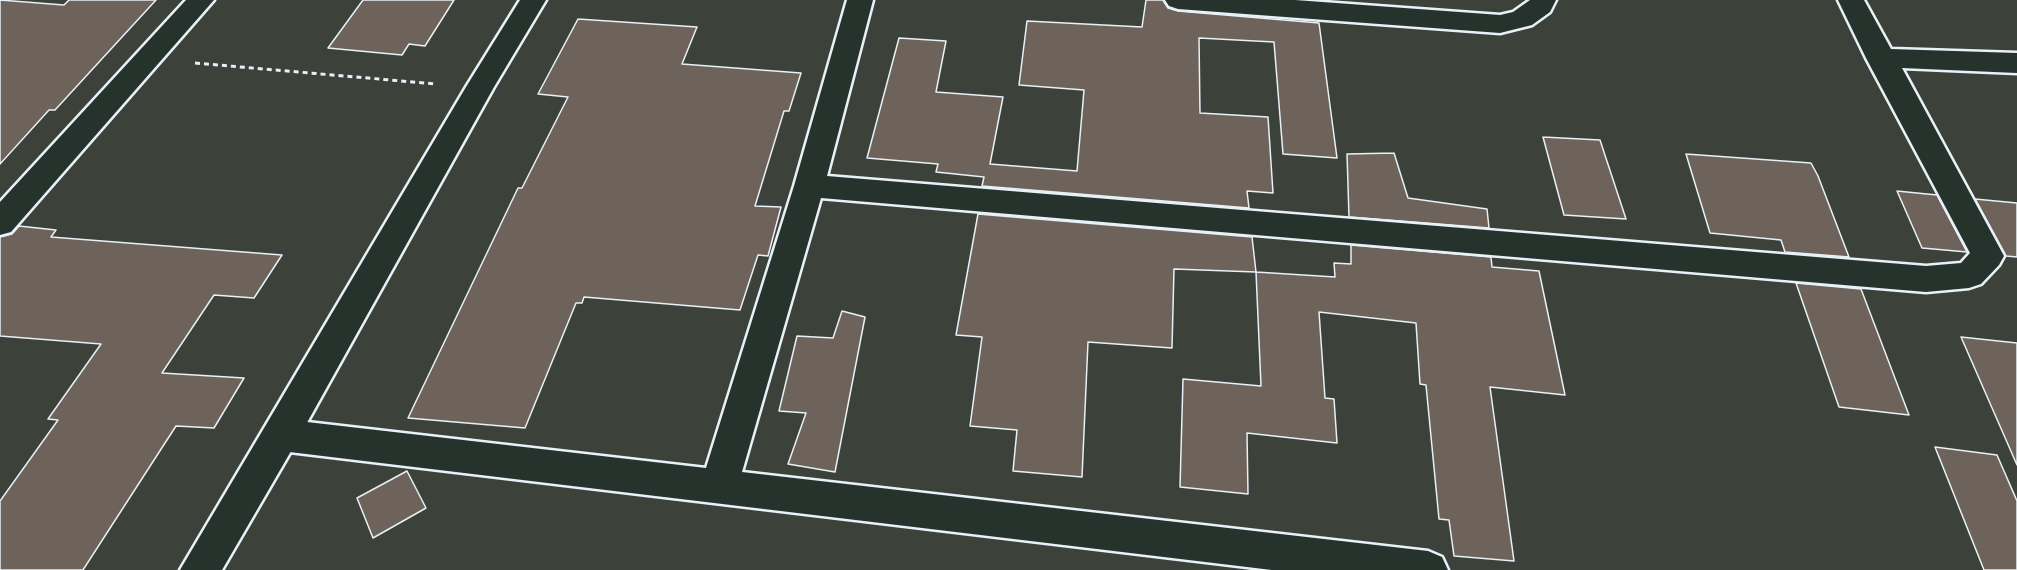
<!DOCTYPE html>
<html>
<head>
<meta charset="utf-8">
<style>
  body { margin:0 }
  canvas { display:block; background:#3c413a }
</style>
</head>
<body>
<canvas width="2017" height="570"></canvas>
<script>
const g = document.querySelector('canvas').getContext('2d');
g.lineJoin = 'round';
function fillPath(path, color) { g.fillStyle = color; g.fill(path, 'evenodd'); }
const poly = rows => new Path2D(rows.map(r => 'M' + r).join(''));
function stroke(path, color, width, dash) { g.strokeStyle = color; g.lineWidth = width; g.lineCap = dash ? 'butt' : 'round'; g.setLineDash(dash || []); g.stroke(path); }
const building = poly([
  [0,0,64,5,69,0,156,0,55,110,49,110,0,164,0,0],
  [363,0,454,0,425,46,409,44,402,55,328,48,363,0],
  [1146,0,1163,0,1168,8,1178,11,1319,23,1337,158,1283,154,1274,42,1199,38,1200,113,1268,117,1273,193,1247,191,1249,208,982,186,984,177,936,172,938,164,867,158,899,38,946,41,936,92,1003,97,990,164,1077,171,1084,90,1019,85,1027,21,1142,27,1146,0],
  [578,19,697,27,682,64,801,73,789,111,784,111,755,206,781,207,768,256,758,255,740,310,584,297,582,303,576,303,525,428,408,418,518,188,522,188,568,97,538,94,578,19],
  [1543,137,1600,140,1626,219,1564,215,1543,137],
  [1394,153,1408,198,1487,209,1489,228,1349,217,1347,154,1394,153],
  [1686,154,1811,163,1818,176,1849,257,1785,252,1781,240,1710,233,1686,154],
  [1897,191,1937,195,1967,252,1922,248,1897,191],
  [1975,199,2017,203,2017,257,2006,256,1975,199],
  [978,214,1252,237,1256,272,1174,269,1172,348,1088,342,1082,477,1013,471,1017,430,970,426,982,337,956,335,978,214],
  [19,226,56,230,51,237,282,255,254,298,214,295,162,373,244,378,214,428,176,426,83,570,0,570,0,501,58,420,48,419,101,344,0,336,0,237,12,234,19,226],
  [1351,245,1491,257,1492,267,1539,271,1565,395,1490,387,1514,561,1454,556,1449,520,1439,519,1426,385,1420,384,1416,323,1319,312,1325,398,1334,399,1337,443,1247,433,1248,494,1180,487,1183,379,1261,386,1256,272,1335,277,1334,263,1351,264,1351,245],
  [1796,283,1861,289,1909,415,1839,407,1796,283],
  [842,311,865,317,835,472,788,464,806,413,779,411,797,336,833,338,842,311],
  [1961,337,2017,343,2017,465,1961,337],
  [1935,447,1997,455,2017,501,2017,570,1984,570,1935,447],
  [407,471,426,508,373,538,357,498,407,471]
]);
const path = poly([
  [195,63,436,84]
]);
const street = poly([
  [186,0,214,0,11,232,0,235,0,202,186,0],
  [847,0,873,0,827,176,1926,266,1961,263,1970,253,1866,58,1838,0,1864,0,1891,49,2017,53,2017,73,1902,68,2004,256,1999,265,1981,284,1969,288,1926,292,821,198,742,472,1428,551,1442,557,1448,570,1272,570,281,451,268,446,263,435,268,424,281,419,706,468,794,186,847,0],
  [1165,0,1295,0,1500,15,1513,12,1530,0,1556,0,1550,12,1532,25,1500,33,1178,9,1169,6,1165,0]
]);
const secondary = poly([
  [520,0,546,0,494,87,294,446,222,570,180,570,466,87,520,0]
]);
fillPath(building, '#6e635a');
stroke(building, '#e8f1f8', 1.5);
stroke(street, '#e8f1f8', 5);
stroke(secondary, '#e8f1f8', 5);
stroke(path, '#e8f1f8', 3, [5, 4]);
fillPath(street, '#26332d');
fillPath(secondary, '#26332d');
</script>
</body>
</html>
